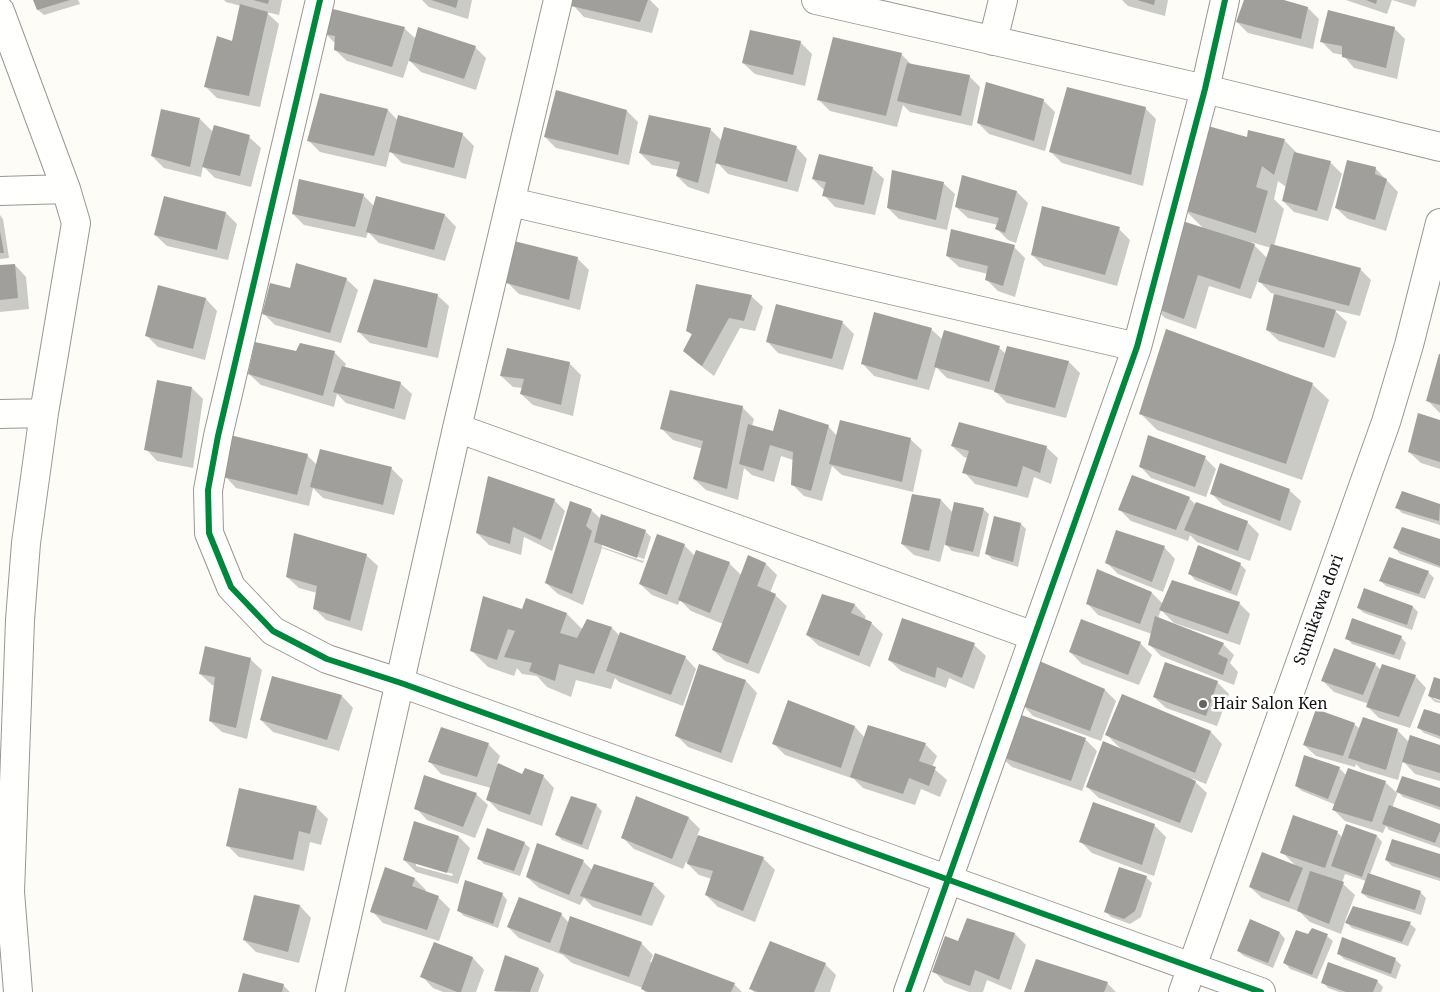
<!DOCTYPE html>
<html>
<head>
<meta charset="utf-8">
<style>
  body { margin:0 }
  canvas { display:block; background:#fdfcf7 }
</style>
</head>
<body>
<canvas width="1440" height="992"></canvas>
<script>
const g = document.querySelector('canvas').getContext('2d');
g.lineJoin = 'round';
function fillPath(path, color) { g.fillStyle = color; g.fill(path, 'evenodd'); }
const poly = rows => new Path2D(rows.map(r => 'M' + r).join(''));
function stroke(path, color, width, dash) { g.strokeStyle = color; g.lineWidth = width; g.lineCap = dash ? 'butt' : 'round'; g.setLineDash(dash || []); g.stroke(path); }
function label(font, color, halo, rows, align = 'center') {
  g.font = font + ' "Noto Serif",serif'; g.lineWidth = 5; g.setLineDash([]); g.textBaseline = 'middle'; g.strokeStyle = halo; g.fillStyle = color; for (const [text, x, y, turn = 0] of rows) {
    g.save(); g.translate(x, y); g.rotate((+turn || 0) * Math.PI / 180); g.textAlign = isNaN(turn) ? turn : align; if (halo) g.strokeText(text, 0, 0); g.fillText(text, 0, 0); g.restore();
  }
}
const shadow = poly([
  [35,0,78,0,80,4,44,15,38,10],
  [224,0,282,0,279,15,266,12,279,24,260,107,217,98,205,86,233,43,241,6,226,2],
  [422,0,472,0,468,19,429,7],
  [575,0,650,0,659,9,652,33,584,17,573,5],
  [1122,0,1168,0,1165,16,1128,6],
  [1245,0,1279,0,1308,8,1319,19,1313,49,1248,33,1237,22],
  [1346,0,1392,0,1387,14],
  [1392,0,1417,0,1415,7],
  [404,28,416,39,475,47,486,58,476,90,421,72,409,60,403,78,347,61,335,50,336,44,325,33],
  [1394,28,1405,39,1397,79,1354,68,1343,55,1333,53,1321,41],
  [800,42,812,54,805,86,755,74,743,63],
  [901,54,912,65,969,76,980,87,972,126,910,112,903,105,897,127,830,111,819,100],
  [1043,100,1055,112,1045,151,989,134,978,123],
  [1145,108,1156,119,1143,186,1062,163,1051,152],
  [388,110,398,121,462,134,474,146,466,179,402,163,390,151,386,167,320,152,308,140],
  [627,111,638,122,629,165,556,148,545,137],
  [200,119,213,132,249,137,261,148,251,187,215,178,203,166,201,177,164,168,152,156],
  [710,129,722,141,796,147,807,159,798,192,728,174,717,162,709,194,688,187,677,176,679,170,652,165,640,153],
  [1248,139,1284,140,1298,154,1330,162,1342,174,1328,221,1294,212,1283,201,1286,187,1278,181,1274,199,1284,209,1274,246,1360,269,1371,280,1360,316,1334,310,1347,322,1335,358,1279,341,1267,330,1275,294,1271,293,1258,280,1251,299,1209,286,1196,329,1165,318,1154,307,1205,230,1185,210],
  [1251,242,1271,248,1267,258],
  [872,168,884,179,875,215,835,207,824,195,825,191,813,179],
  [1375,168,1398,192,1386,231,1348,219,1336,208],
  [943,183,955,194,947,230,899,219,888,208],
  [1017,192,1028,203,1016,243,1008,240,997,229,998,225,968,218,956,207],
  [363,195,374,206,445,215,456,227,445,261,379,243,368,232,366,238,304,225,293,214],
  [226,213,237,224,228,260,167,246,155,235],
  [0,215,3,219,9,258,0,259],
  [1119,229,1130,240,1117,286,1044,266,1032,255],
  [515,243,578,259,589,270,580,310,519,294,507,282],
  [1014,247,1025,258,1015,297,998,291,986,279,988,274,959,267,947,256],
  [15,265,26,277,29,309,0,312,0,266],
  [346,279,358,290,341,343,275,325,264,314,291,290],
  [159,287,206,299,217,311,205,360,158,347,146,335],
  [437,295,449,306,438,358,370,343,359,332],
  [751,296,763,307,755,331,740,328,714,376,696,362,684,351,693,336,687,330],
  [875,314,932,330,943,340,999,348,1006,354,1069,362,1080,373,1066,418,1007,403,995,391,947,378,936,367,929,390,874,376,863,364],
  [842,322,854,334,843,370,778,353,767,341],
  [334,352,346,364,344,368,400,383,412,394,405,420,346,403,337,394,334,407,261,385,249,374,297,353],
  [1440,357,1440,413,1428,401],
  [569,363,581,375,573,416,533,405,521,394,523,388,513,387,501,376],
  [1312,384,1329,400,1302,480,1157,430,1140,413],
  [192,388,203,399,193,468,157,461,146,449],
  [742,407,754,419,752,426,774,432,828,426,837,436,910,439,922,450,913,492,842,475,832,466,822,501,804,496,792,484,793,460,781,456,774,482,752,475,744,468,738,500,706,490,694,479,703,449,673,440,661,428],
  [1440,422,1440,469,1421,463,1409,452],
  [952,446,1046,447,1058,458,1051,484,1034,477,1028,498,975,484,964,472,968,458,964,457],
  [307,455,317,465,391,468,403,480,394,515,323,498,313,488,309,506,236,488,225,476],
  [1205,458,1216,469,1206,497,1151,478,1140,466],
  [1133,477,1189,498,1196,505,1247,522,1259,534,1250,561,1197,542,1190,535,1188,541,1131,521,1120,510],
  [1289,490,1301,501,1291,531,1223,505,1211,493],
  [1402,492,1440,505,1440,525,1402,513,1397,508],
  [554,500,565,511,552,551,524,537,521,555,489,545,477,533],
  [941,500,953,513,983,509,989,514,979,557,952,551,945,543,940,562,914,555,902,544],
  [591,510,601,519,645,531,651,537,643,563,602,548,583,605,558,594,546,583],
  [602,544,644,559,643,561,602,547],
  [1021,524,1026,529,1018,567,992,559,986,553],
  [1440,541,1440,568,1400,554,1395,548],
  [684,545,695,556,729,563,741,575,748,557,766,564,777,575,770,593,775,595,787,606,759,674,725,661,713,650,723,624,691,611,680,600,678,605,652,595,640,584],
  [1164,547,1175,559,1163,592,1118,574,1107,563],
  [366,555,378,566,362,631,326,620,315,609,317,593,299,588,287,577],
  [1240,564,1246,570,1237,596,1195,580,1190,574],
  [1428,572,1434,578,1425,599,1386,586,1381,581],
  [1364,589,1413,607,1418,612,1412,630,1364,613,1358,608],
  [1152,593,1163,604,1239,603,1250,614,1240,645,1174,623,1161,610,1158,618,1223,644,1234,655,1230,663,1238,672,1234,685,1161,656,1149,644,1152,634,1098,615,1087,603],
  [823,596,855,605,866,617,864,620,871,623,883,634,870,667,819,646,807,635],
  [527,600,567,614,583,630,588,621,612,628,620,636,685,657,696,669,683,706,619,682,615,678,611,689,576,680,571,697,547,687,537,676,522,674,517,668,514,676,488,667,471,650,523,610],
  [1401,637,1406,643,1400,660,1352,644,1347,638],
  [1140,643,1152,655,1139,685,1082,664,1070,652],
  [974,645,986,656,974,689,949,678,946,688,901,671,889,660],
  [250,659,262,670,247,739,222,732,210,721,215,686,212,685,200,674],
  [1375,664,1381,670,1415,676,1426,688,1410,728,1379,718,1368,707,1369,704,1334,692,1322,680],
  [273,677,342,696,353,708,339,751,273,732,261,720],
  [1440,680,1440,698,1434,697,1434,699,1440,701,1440,703,1435,702,1429,696],
  [746,681,757,693,732,763,688,747,677,736],
  [1217,682,1229,694,1217,726,1166,708,1154,697],
  [1105,690,1116,701,1101,741,1033,716,1022,704],
  [1122,696,1211,732,1222,744,1206,784,1191,778,1207,793,1192,833,1099,798,1087,787,1122,750,1107,735],
  [1014,714,1086,740,1097,751,1082,791,1012,767,1000,756],
  [1440,716,1440,739,1424,733,1418,727],
  [1354,724,1360,729,1397,730,1409,742,1440,746,1440,781,1415,774,1403,761,1398,780,1361,769,1356,764,1355,767,1316,756,1304,745],
  [855,727,865,738,925,744,937,756,932,767,947,780,940,797,921,789,915,805,863,788,854,779,785,755,774,744],
  [488,744,500,756,497,764,523,776,543,776,554,788,542,826,499,811,487,799,491,788,441,774,430,762],
  [1339,768,1347,776,1385,782,1397,793,1403,777,1440,789,1440,810,1403,797,1398,792,1392,808,1440,826,1440,848,1389,830,1386,826,1383,833,1345,821,1334,810,1336,805,1302,791,1296,786],
  [476,794,488,805,475,838,427,820,416,808],
  [1094,804,1155,826,1166,837,1154,876,1092,853,1081,842],
  [596,805,602,811,588,850,562,840,557,835],
  [317,808,328,819,321,845,310,842,304,871,239,857,228,846],
  [689,818,700,829,697,836,764,859,775,870,755,922,718,907,706,895,712,879,699,875,686,862,683,869,634,849,622,837],
  [1347,826,1377,836,1382,842,1370,874,1420,892,1426,898,1421,915,1368,898,1362,893,1366,881,1345,874,1342,883,1355,895,1345,921,1410,924,1416,929,1408,946,1352,928,1345,921,1341,934,1310,922,1300,912,1262,898,1250,887,1296,866,1282,852,1337,832,1343,838],
  [459,837,470,848,458,884,416,872,404,860],
  [416,863,453,874,452,876,416,866],
  [524,843,530,848,520,876,484,864,478,858],
  [537,845,584,862,593,871,653,884,665,896,652,926,593,907,584,898,580,905,539,888,527,877],
  [1440,856,1440,881,1392,866,1386,860],
  [1146,877,1152,883,1141,917,1130,924,1111,917,1106,912],
  [415,879,426,890,425,892,438,897,450,909,439,941,383,923,372,911],
  [502,894,507,900,498,928,464,916,459,911],
  [255,897,300,906,311,918,299,963,256,952,244,940],
  [561,914,569,923,641,943,653,955,650,962,734,984,742,992,645,992,643,988,572,963,563,955,519,938,508,927],
  [1280,933,1285,939,1273,968,1244,956,1238,951],
  [1015,934,1026,945,1011,990,987,980,983,992,969,992,945,983,934,971,959,943],
  [1308,936,1327,936,1333,941,1317,979,1290,969,1285,963],
  [435,944,473,958,484,970,476,992,443,992,433,988,422,976],
  [1338,953,1395,959,1401,965,1396,979,1344,959],
  [825,964,836,975,830,992,754,992,750,988],
  [539,969,544,975,538,992,497,992,495,991],
  [1377,981,1383,987,1381,992,1339,992,1328,988,1323,982],
  [1107,983,1116,992,1026,992],
  [283,985,290,992,239,992]
]);
const building = poly([
  [33,0,70,0,37,10],
  [253,0,269,0,268,4],
  [431,0,458,0,456,8],
  [573,0,648,0,640,22,571,6],
  [1137,0,1155,0,1154,5],
  [1244,0,1284,0,1308,7,1301,39,1236,22],
  [1366,0,1377,0,1376,4],
  [240,4,268,12,249,96,204,87,217,36,232,41],
  [329,8,405,27,392,67,334,50,335,36,324,34],
  [1328,10,1395,27,1386,68,1342,57,1342,46,1320,42],
  [418,27,476,46,464,79,409,61],
  [750,30,801,41,793,75,742,63],
  [833,37,902,53,886,116,817,100],
  [907,63,970,75,961,116,897,101],
  [986,82,1044,99,1034,141,977,123],
  [1067,87,1146,107,1131,175,1049,152],
  [556,90,627,110,618,155,544,137],
  [320,93,388,109,374,156,307,141],
  [161,109,200,118,190,167,151,156],
  [398,115,463,133,454,168,389,152],
  [649,115,711,128,698,183,676,176,680,162,639,153],
  [214,125,250,135,240,176,202,167],
  [1208,126,1247,137,1248,130,1285,139,1274,175,1262,166,1256,187,1268,191,1256,233,1184,210],
  [724,127,797,146,787,182,715,163],
  [1294,152,1331,161,1317,211,1282,201],
  [819,154,873,167,864,205,822,196,826,182,812,179],
  [1347,160,1376,167,1375,174,1387,179,1375,220,1335,208],
  [892,170,944,182,936,220,887,208],
  [962,175,1017,191,1005,233,995,229,999,218,955,207],
  [299,179,364,194,355,227,292,214],
  [164,196,226,212,217,250,154,235],
  [376,196,445,214,434,250,366,232],
  [1042,206,1120,227,1105,275,1031,255],
  [1176,219,1255,244,1240,289,1198,275,1184,319,1152,307],
  [951,229,1015,245,1003,286,985,280,988,266,946,256],
  [0,231,4,253,0,253],
  [514,241,578,257,569,300,506,283],
  [1271,244,1361,268,1349,306,1258,282],
  [296,263,347,278,330,333,262,314,270,283,290,288],
  [15,264,18,298,0,300,0,265],
  [374,279,438,294,427,348,357,332],
  [696,284,752,295,744,321,729,318,702,366,683,351,692,334,686,331],
  [158,285,206,298,193,349,145,336],
  [1274,294,1336,310,1324,348,1266,330],
  [776,304,843,321,832,359,766,342],
  [874,312,932,328,917,380,861,364],
  [1166,329,1313,383,1286,464,1139,414],
  [944,330,1000,346,989,382,934,367],
  [255,342,296,351,300,343,335,351,323,396,248,374],
  [1007,346,1069,361,1055,408,994,392],
  [507,348,570,362,561,405,520,394,524,379,500,376],
  [1439,354,1440,354,1440,405,1426,401],
  [342,366,401,382,394,409,333,392],
  [157,380,192,387,182,458,144,450],
  [670,390,743,406,727,489,693,479,703,441,660,429],
  [779,409,829,425,811,491,791,485,793,452,770,445,763,471,739,464,748,424,773,431],
  [1418,413,1440,420,1440,462,1408,452],
  [840,420,911,438,902,482,829,464],
  [959,422,1047,446,1040,473,1023,466,1017,487,962,473,969,451,951,446],
  [230,435,308,454,297,495,223,477],
  [1148,435,1206,456,1195,487,1139,467],
  [320,449,392,467,383,505,310,487],
  [1220,463,1290,489,1280,521,1210,494],
  [1132,475,1190,497,1176,530,1118,510],
  [488,476,555,499,541,540,513,527,510,544,476,533],
  [1402,491,1440,504,1439,521,1395,508],
  [912,494,941,499,929,551,901,544],
  [570,501,592,509,586,526,592,531,572,594,545,583],
  [954,502,984,508,973,552,945,545],
  [1196,502,1248,521,1238,551,1184,530],
  [601,514,646,530,637,558,594,542],
  [994,516,1021,523,1013,562,985,554],
  [1402,527,1440,539,1440,566,1393,548],
  [1116,530,1165,546,1152,582,1105,563],
  [294,533,367,554,350,621,313,609,317,586,286,577],
  [657,534,685,544,667,595,639,584],
  [1198,545,1241,563,1231,591,1188,574],
  [696,550,730,562,710,613,678,600],
  [748,555,766,563,757,586,776,594,748,664,712,650],
  [1389,557,1429,571,1419,594,1379,581],
  [1097,569,1152,592,1140,624,1086,604],
  [1172,580,1240,602,1228,634,1159,610],
  [1364,588,1413,606,1407,625,1357,608],
  [822,594,855,604,851,613,872,622,859,656,806,635],
  [483,596,522,609,526,598,567,613,560,633,577,638,587,619,612,627,594,674,559,664,555,681,529,671,532,663,504,657,515,631,508,629,497,660,470,651],
  [1155,616,1224,643,1218,654,1228,659,1223,675,1148,645],
  [902,618,975,643,962,678,937,667,935,678,888,660],
  [1352,618,1402,636,1394,655,1345,639],
  [1081,619,1141,642,1128,675,1069,652],
  [620,632,686,656,671,695,606,671],
  [205,646,251,658,236,728,209,721,215,677,199,674],
  [1334,648,1376,663,1363,695,1321,681],
  [1037,660,1105,689,1090,731,1020,705],
  [1165,662,1218,681,1206,716,1153,697],
  [699,664,746,680,721,753,675,736],
  [1382,664,1416,675,1399,717,1366,707],
  [272,676,342,695,327,740,260,720],
  [1434,677,1440,679,1440,700,1428,696],
  [1122,694,1211,731,1195,773,1105,735],
  [788,700,855,726,841,768,772,744],
  [1316,709,1355,723,1343,756,1303,745],
  [1424,709,1440,714,1440,736,1417,728],
  [1013,712,1086,738,1071,781,999,756],
  [1363,717,1398,729,1386,770,1348,758],
  [868,725,926,743,919,761,936,767,929,786,909,778,903,794,850,777],
  [441,727,489,743,477,777,428,762],
  [1410,735,1440,745,1440,773,1402,762],
  [1103,741,1196,781,1180,823,1086,787],
  [1304,755,1340,767,1328,799,1295,786],
  [498,763,522,774,525,768,544,775,530,815,486,800],
  [1348,768,1386,781,1372,822,1332,810],
  [424,775,477,793,463,827,414,809],
  [1402,776,1440,788,1440,807,1396,792],
  [239,788,317,806,310,834,299,831,293,860,226,846],
  [571,796,597,804,582,845,555,835],
  [636,796,689,817,672,859,621,838],
  [1093,802,1155,824,1142,865,1079,842],
  [1389,805,1440,824,1440,831,1435,843,1382,824],
  [1293,815,1338,831,1325,868,1280,853],
  [414,821,459,836,447,873,403,860],
  [1346,824,1377,835,1362,877,1331,866],
  [487,828,525,842,514,871,477,859],
  [698,835,764,857,743,911,705,895,713,871,687,864],
  [1392,839,1440,854,1440,878,1385,860],
  [537,843,584,860,569,895,526,877],
  [1262,852,1303,868,1289,902,1249,887],
  [594,864,654,883,641,916,580,896],
  [385,867,415,878,412,886,439,896,427,930,370,912],
  [1119,867,1147,876,1135,911,1124,919,1104,912],
  [1310,871,1344,882,1329,924,1297,911],
  [1368,873,1421,891,1415,910,1361,893],
  [465,880,503,893,493,924,457,911],
  [254,895,300,905,288,952,243,940],
  [519,897,562,913,550,943,507,927],
  [1353,906,1411,922,1402,942,1345,923],
  [570,916,642,942,629,977,559,952],
  [967,918,1015,933,999,980,975,970,970,986,932,972,945,936,958,941],
  [1250,919,1280,932,1268,963,1237,951],
  [1312,928,1328,934,1312,975,1283,963,1296,930,1308,934],
  [1342,937,1396,958,1391,974,1337,954],
  [770,941,826,963,814,992,758,992,749,989],
  [434,942,473,957,461,992,457,992,420,977],
  [655,953,735,983,731,992,648,992,641,989],
  [505,955,539,968,530,992,494,991],
  [1036,959,1108,982,1104,992,1024,992],
  [1328,962,1378,980,1373,992,1346,992,1321,983],
  [243,973,284,984,282,992,238,992]
]);
const minor = poly([
  [320,0,218,436,208,490,209,533,231,587,273,631,327,659,401,683,1261,992],
  [816,0,1205,89,1440,147],
  [0,11,66,189,76,223,44,413,26,543,20,620,10,892,18,992],
  [993,41,1003,0],
  [0,191,66,189],
  [511,202,1137,347],
  [0,414,44,413],
  [457,428,1034,636],
  [330,992,457,428,558,0],
  [908,992,1137,347,1205,89,1225,0]
]);
const tertiary = poly([
  [1183,992,1386,422,1409,345,1440,223]
]);
const cycleway = poly([
  [320,0,218,436,208,490,209,533,231,587,273,631,327,659,401,683,1261,992],
  [908,992,1137,347,1205,89,1225,0]
]);
const markers = [
  [1203,704,5,"#646362"]
];
const streetNames = [
  ["Sumikawa dori",1319,610,-70]
];
const poiNames = [
  ["Hair Salon Ken",1213,704]
];
fillPath(shadow, '#0003');
fillPath(building, '#a19f9c');
stroke(minor, '#979795', 30);
stroke(tertiary, '#979795', 30);
stroke(minor, '#fffffe', 28);
stroke(tertiary, '#fffffe', 28);
stroke(cycleway, '#00873e', 6);
for (const [x, y, r, color] of markers) { const dot = new Path2D(); dot.arc(x, y, r, 0, 2 * Math.PI); g.fillStyle = color; g.fill(dot); stroke(dot, '#fff', 2); }
label('16px', '#111', '#fff', streetNames);
label('16px', '#111', '#fff', poiNames, 'left');
</script>
</body>
</html>
